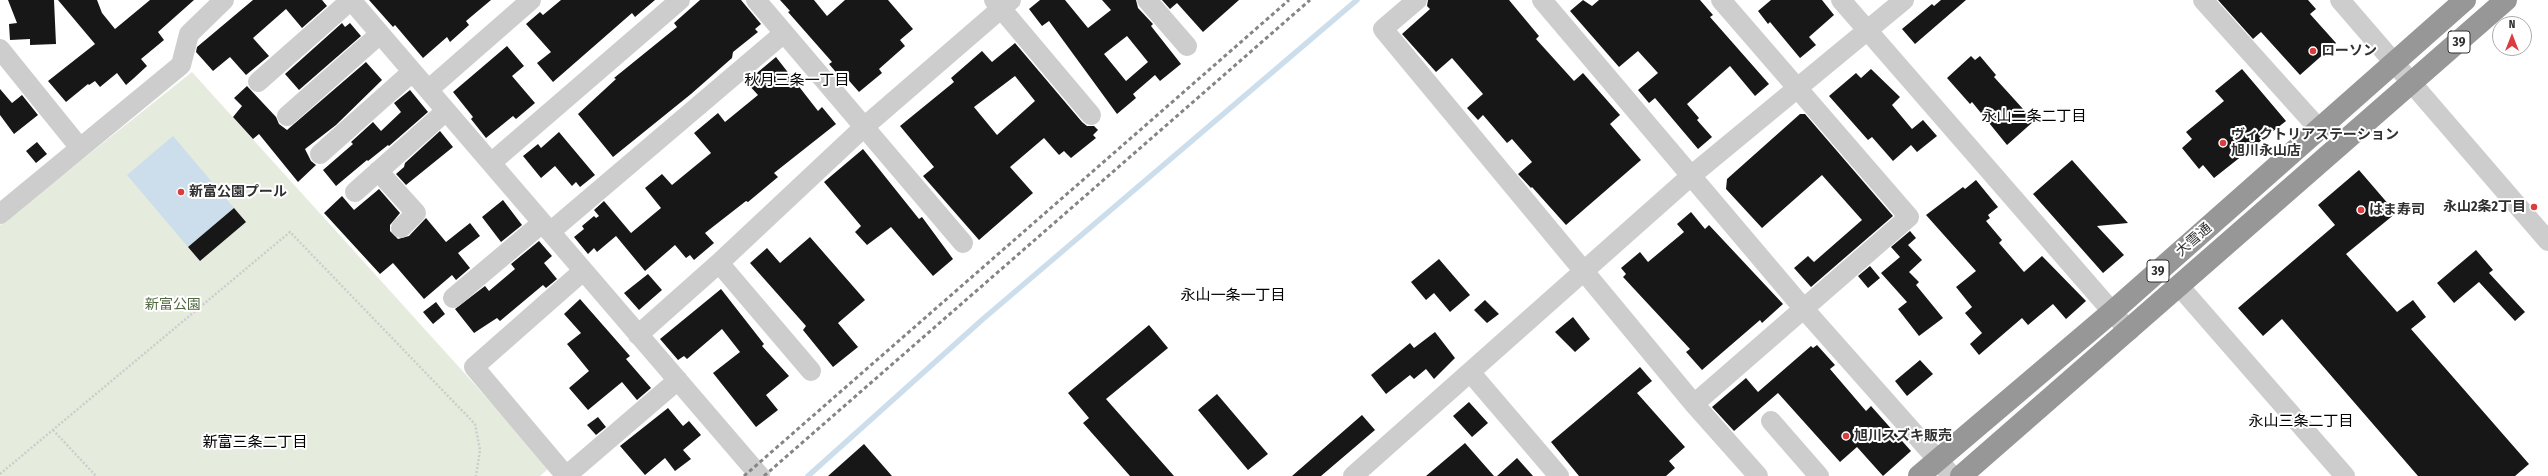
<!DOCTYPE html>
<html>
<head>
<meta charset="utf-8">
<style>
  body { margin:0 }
  #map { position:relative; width:2548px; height:476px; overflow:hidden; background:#fff; font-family:"Fira Sans Condensed",sans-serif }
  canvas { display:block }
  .north { position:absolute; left:2492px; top:16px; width:40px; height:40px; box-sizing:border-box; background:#fff; border:1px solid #acacac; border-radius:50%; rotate:0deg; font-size:11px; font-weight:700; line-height:16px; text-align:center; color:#303030 }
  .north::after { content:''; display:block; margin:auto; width:14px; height:18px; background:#dd3c3f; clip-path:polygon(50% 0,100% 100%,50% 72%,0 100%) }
</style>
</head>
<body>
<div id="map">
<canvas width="2548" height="476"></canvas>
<div class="north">N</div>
</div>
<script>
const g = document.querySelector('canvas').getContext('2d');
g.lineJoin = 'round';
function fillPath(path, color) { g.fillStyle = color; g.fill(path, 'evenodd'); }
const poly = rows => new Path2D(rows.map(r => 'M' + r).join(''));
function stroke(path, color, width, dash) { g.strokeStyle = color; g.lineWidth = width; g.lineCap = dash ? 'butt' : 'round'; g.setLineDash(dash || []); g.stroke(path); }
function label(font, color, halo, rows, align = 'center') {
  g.font = font + ' "Fira Sans Condensed","Noto Sans JP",sans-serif'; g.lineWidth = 4; g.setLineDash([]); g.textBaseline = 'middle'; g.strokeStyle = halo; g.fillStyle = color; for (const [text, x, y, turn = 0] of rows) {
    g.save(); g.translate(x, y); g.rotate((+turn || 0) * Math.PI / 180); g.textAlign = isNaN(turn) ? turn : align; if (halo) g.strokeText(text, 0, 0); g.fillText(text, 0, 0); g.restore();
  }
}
const green = poly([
  [192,72,468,377,549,468,540,476,0,476,0,225]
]);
const water = poly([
  [173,136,234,208,188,247,127,175]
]);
const stream = poly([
  [808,476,983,319,1357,0]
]);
const building = poly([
  [8,0,54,0,56,44,30,45,30,39,10,40,9,24,17,23],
  [58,0,97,0,102,13,115,29,150,0,194,0,158,32,164,40,141,59,147,66,134,78,126,85,117,73,100,87,95,81,89,85,88,84,66,102,48,81,95,44],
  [253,0,322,0,327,6,302,28,286,9,253,38,269,56,246,75,230,57,213,71,196,52,197,47],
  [369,0,491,0,466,21,469,25,450,42,447,37,423,58,395,25,393,27],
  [561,0,655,0,635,17,632,13,553,82,537,63,551,52,526,24,540,12,543,15],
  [700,0,741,0,761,24,755,29,758,32,733,52,732,58,691,94,613,157,578,114,616,79,614,78,677,27,674,23],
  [780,0,814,0,827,16,845,0,888,0,913,29,900,40,905,46,879,69,882,73,859,92,844,75,840,77,829,64,832,62,788,12,790,11],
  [1040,0,1065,0,1088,28,1111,10,1102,0,1136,0,1138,8,1153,24,1151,26,1181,64,1160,81,1155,75,1133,94,1136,98,1117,114,1049,21,1042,26,1029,9],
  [1127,36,1148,62,1126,81,1104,54],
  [1162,0,1239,0,1203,32,1177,3,1170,9],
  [1428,0,1509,0,1539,36,1536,39,1574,81,1583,73,1620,115,1610,124,1641,160,1566,225,1532,187,1531,188,1518,174,1532,162,1512,139,1507,143,1483,115,1478,120,1467,108,1483,94,1452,58,1436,72,1402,34,1430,9,1427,6],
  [1583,0,1592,6,1599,0,1700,0,1713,15,1710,17,1769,84,1755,96,1730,66,1687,104,1699,118,1697,120,1712,137,1698,149,1655,98,1649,103,1638,90,1658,73,1638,51,1619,67,1570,11],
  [1771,0,1822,0,1834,15,1809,37,1816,45,1800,58,1770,22,1768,24,1758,11],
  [1941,0,1966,0,1915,44,1902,29,1932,4,1934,6],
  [2218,0,2308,0,2316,9,2310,14,2336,43,2300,75,2261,32,2253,39],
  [342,23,345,27,350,23,361,36,299,90,285,74],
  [1015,43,1082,122,1087,126,1094,126,1098,130,1093,135,1096,138,1071,158,1064,151,1059,155,1044,138,1010,167,1033,193,979,240,923,176,934,167,900,126,954,82,951,78,982,51,992,62],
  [1015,76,1035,101,997,135,974,107],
  [507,46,524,66,512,76,535,103,516,119,513,116,486,138,471,119,473,117,453,92],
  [1971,56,1975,60,1980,56,1996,75,1994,77,2034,121,2007,145,1972,102,1970,104,1947,78],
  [776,57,818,111,822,107,836,124,774,173,778,177,748,202,746,201,705,233,714,243,694,260,690,255,686,258,675,245,645,271,616,236,597,252,594,248,588,254,574,237,584,229,582,226,594,216,596,218,599,216,594,210,604,201,631,233,661,208,645,188,662,174,672,185,711,153,694,133,718,113,725,122,758,95,746,82],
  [366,62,382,80,336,125,305,149,311,161,316,165,298,182,259,134,253,139,233,117,242,106,234,98,247,86,276,117,279,124,287,130],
  [1871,69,1900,97,1892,105,1912,129,1923,120,1937,136,1917,152,1911,145,1893,161,1872,137,1868,140,1829,96,1856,73,1861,78],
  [2242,69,2286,121,2214,178,2203,165,2199,169,2182,148,2192,139,2186,132,2224,101,2215,91],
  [0,89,12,103,22,95,38,115,14,134,0,115],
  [410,90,428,112,389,146,388,145,368,161,367,160,336,186,323,170,353,144,351,142,373,122,381,131,401,112,394,103],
  [1800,114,1805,114,1893,216,1811,287,1794,268,1808,256,1814,262,1862,220,1822,175,1762,228,1726,189,1727,179],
  [440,131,453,147,406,185,396,174,404,167,405,163],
  [559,132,595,175,580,187,576,182,572,186,555,166,541,178,523,156,538,144,541,148],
  [37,142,47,154,36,163,26,151],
  [863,149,919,219,922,217,953,259,933,276,891,227,867,245,855,232,861,226,824,182],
  [2072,160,2128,223,2097,226,2124,255,2103,273,2033,194],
  [2359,170,2396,213,2346,254,2397,312,2413,300,2426,317,2411,329,2529,464,2515,476,2418,476,2282,319,2263,336,2238,308,2335,225,2318,205],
  [1976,180,1998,207,1988,215,1990,218,1986,221,2002,240,1999,243,2024,272,2042,256,2086,301,2066,319,2053,304,2028,325,2022,318,1979,355,1970,344,1982,333,1965,313,1972,307,1956,287,1976,271,1926,215,1963,187,1965,189],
  [379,189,400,213,390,225,390,231,398,239,409,236,426,218,446,242,470,223,480,236,458,253,470,268,456,280,452,275,424,299,393,263,380,274,324,213,342,196,354,210],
  [503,200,522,225,501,242,482,217],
  [234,208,246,222,200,261,188,247],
  [1691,212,1705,229,1709,225,1783,304,1762,323,1760,320,1702,370,1686,352,1690,349,1623,277,1626,274,1621,268,1640,252,1648,262,1684,232,1677,224],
  [1910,231,1916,238,1908,245,1922,260,1909,272,1919,282,1916,285,1943,318,1919,336,1898,309,1907,302,1881,273,1900,257,1891,247],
  [810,237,865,300,838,323,858,347,833,367,803,330,806,326,750,263,767,248,780,263],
  [539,241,552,256,544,263,557,279,546,288,543,285,500,321,497,318,474,333,455,309,485,286,489,291,515,269,511,264],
  [2476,250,2493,270,2489,273,2525,312,2515,321,2479,282,2454,303,2437,283],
  [1439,259,1470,295,1450,312,1434,293,1426,300,1411,282],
  [1870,266,1880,278,1868,288,1858,276],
  [648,274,662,290,639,310,624,293],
  [721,289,764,344,762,346,789,376,766,395,778,410,756,427,713,373,740,352,722,329,687,359,684,356,678,360,660,339],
  [580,299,630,356,626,359,651,388,637,400,622,382,588,410,569,388,589,371,567,344,581,333,564,314],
  [1485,300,1499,314,1487,323,1474,310],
  [436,302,445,314,433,324,423,312],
  [1573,317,1590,339,1575,352,1555,332],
  [1149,325,1168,348,1106,399,1174,476,1130,476,1083,423,1089,418,1068,393],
  [1435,332,1455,358,1434,379,1426,369,1414,379,1410,375,1386,394,1371,375,1410,343,1414,348],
  [1817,345,1835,365,1830,369,1866,411,1871,406,1911,451,1883,476,1857,447,1840,462,1778,393,1734,431,1712,407,1746,378,1758,392,1811,346,1813,348],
  [1920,360,1933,374,1907,396,1895,381],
  [1640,367,1652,381,1637,393,1685,447,1669,461,1675,468,1666,476,1579,476,1551,442],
  [1217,394,1268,454,1248,470,1198,410],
  [1469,402,1488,423,1472,437,1453,416],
  [668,408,683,426,689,421,701,435,683,450,691,459,675,471,665,458,645,475,620,446],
  [1362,415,1375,430,1321,476,1292,476],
  [598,417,606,427,596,435,587,425],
  [1465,443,1494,476,1426,476],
  [864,444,892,476,828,476],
  [1517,458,1533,476,1497,476]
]);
const path = poly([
  [53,430,96,476],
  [0,474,290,232,475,424,480,450,476,476]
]);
const minor = poly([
  [351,0,760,476],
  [756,0,963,243],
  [994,0,1091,115],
  [1147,0,1187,46],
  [1417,0,1383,29,1694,404,1758,476],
  [1542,0,1804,309,1952,476],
  [1841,0,2129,331],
  [2203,0,2319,129],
  [2340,0,2548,241],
  [0,49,80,148],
  [258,82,351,0],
  [428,90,531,0],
  [287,116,380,34],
  [320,154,412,72],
  [491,163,680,0],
  [378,171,416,213,401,228],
  [355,192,446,111],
  [0,214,181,65,189,34,224,0],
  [550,232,784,33],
  [719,263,811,371],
  [2180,287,2345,476],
  [453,298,542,223],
  [638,335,719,263,864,127,1011,0],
  [1470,372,1559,476],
  [1694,404,1909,217,1721,0],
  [1771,421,1819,476],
  [566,476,474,367,583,271],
  [566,476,678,380],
  [1353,476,1692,175,1904,0]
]);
const highway = poly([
  [1919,476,2112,312,2465,0],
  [1961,476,2506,0]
]);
const rail = poly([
  [744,476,1289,0],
  [764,476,1310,0]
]);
const markers = [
  [2313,51,4,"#dd3c3f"],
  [2223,143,4,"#dd3c3f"],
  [181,192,4,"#dd3c3f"],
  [2534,207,4,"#dd3c3f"],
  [2361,210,4,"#dd3c3f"],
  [1846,436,4,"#dd3c3f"]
];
const shields = [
  [2459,42,22],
  [2158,271,22]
];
const shieldNames = [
  ["39",2459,42],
  ["39",2158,271]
];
const poiNames = [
  ["ローソン",2321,51],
  ["ヴィクトリアステーション",2231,135],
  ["旭川永山店",2231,151],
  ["新富公園プール",189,192],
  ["永山2条2丁目",2526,207,"right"],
  ["はま寿司",2369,210],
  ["旭川スズキ販売",1854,436]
];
const streetNames = [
  ["大雪通",2194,240,-41]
];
const parkNames = [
  ["新富公園",173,305]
];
const neighbourhoodNames = [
  ["秋月三条一丁目",797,81],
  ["永山二条二丁目",2034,117],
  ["永山一条一丁目",1233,296],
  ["永山三条二丁目",2301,422],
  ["新富三条二丁目",255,443]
];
fillPath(green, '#e5ecde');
fillPath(water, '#ccddeb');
stroke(stream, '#ccddeb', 5.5);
fillPath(building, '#171717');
stroke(path, '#cdcdcd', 2.5, [2, 2]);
stroke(minor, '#cdcdcd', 20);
stroke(highway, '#979797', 22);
stroke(rail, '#858585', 3, [4, 3]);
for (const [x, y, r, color] of markers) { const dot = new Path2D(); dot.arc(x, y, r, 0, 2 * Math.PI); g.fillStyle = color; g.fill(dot); stroke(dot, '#fff', 1.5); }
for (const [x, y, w] of shields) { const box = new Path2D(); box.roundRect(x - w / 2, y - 11, w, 22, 3); g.fillStyle = '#fff'; g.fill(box); stroke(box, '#303030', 1); }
label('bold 13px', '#303030', null, shieldNames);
label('bold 14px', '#303030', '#fff', poiNames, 'left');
label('14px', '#303030', '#fff', streetNames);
label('14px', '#51693f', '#fff', parkNames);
label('15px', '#000', '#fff', neighbourhoodNames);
</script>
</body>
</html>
